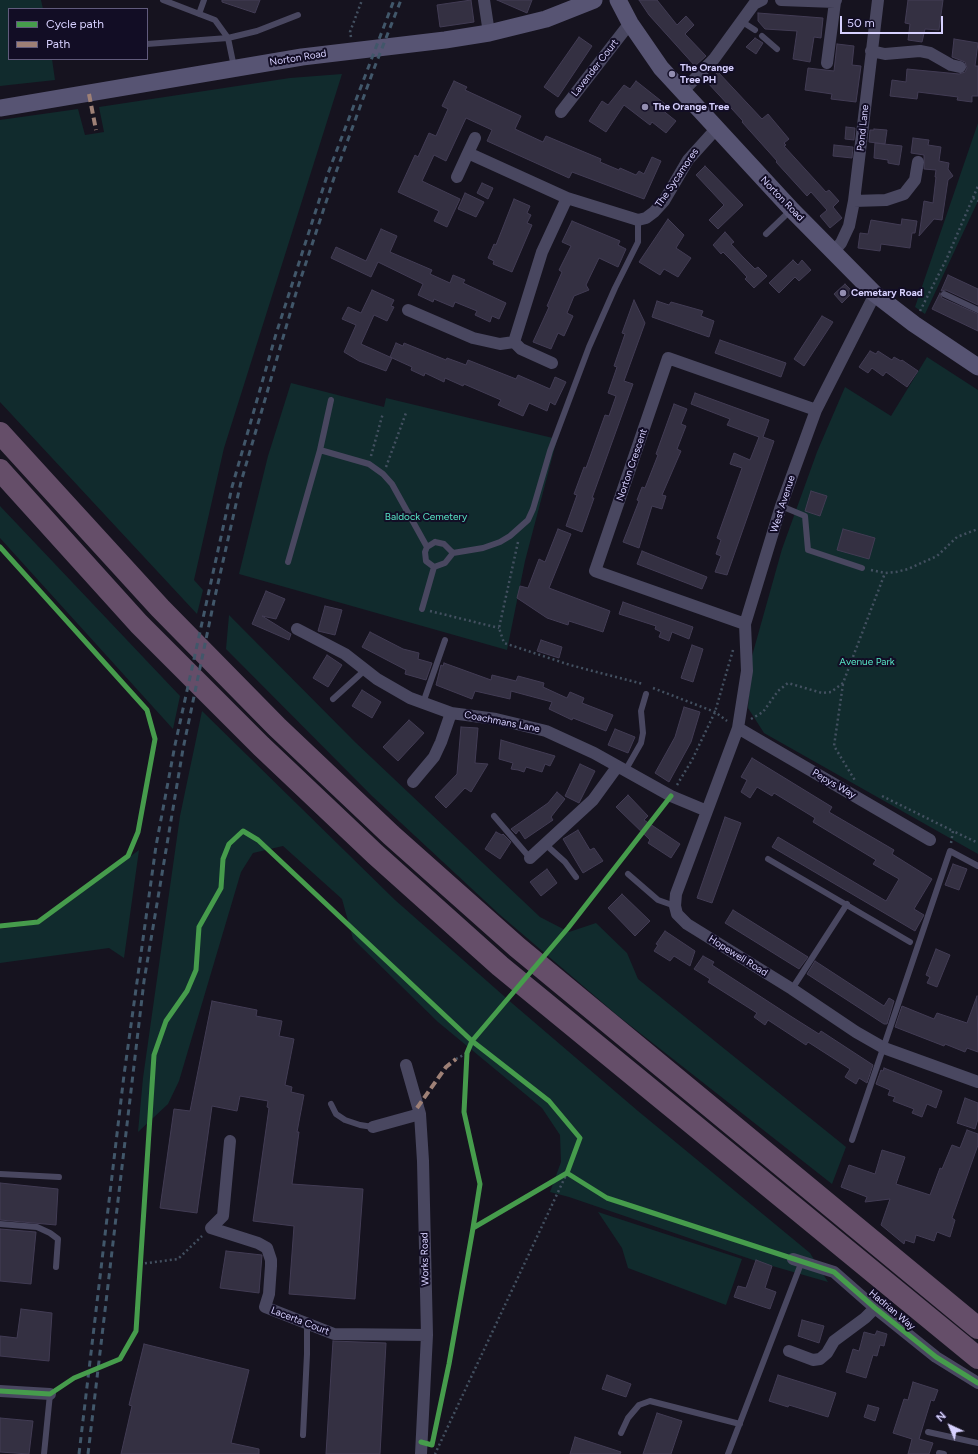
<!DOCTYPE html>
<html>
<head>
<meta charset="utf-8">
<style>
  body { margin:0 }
  #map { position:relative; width:978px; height:1454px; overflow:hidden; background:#16131f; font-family:Figtree,sans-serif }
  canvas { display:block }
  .legend { position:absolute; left:8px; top:8px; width:140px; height:52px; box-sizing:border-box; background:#120d25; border:1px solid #615b7c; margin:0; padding:5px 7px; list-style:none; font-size:12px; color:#d7d1ff }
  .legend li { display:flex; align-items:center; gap:8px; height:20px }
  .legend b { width:20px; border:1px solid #615b7c }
  .north { position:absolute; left:930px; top:1406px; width:40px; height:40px; -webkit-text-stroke:3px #120d25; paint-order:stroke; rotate:316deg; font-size:11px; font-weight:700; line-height:16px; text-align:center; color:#d7d1ff }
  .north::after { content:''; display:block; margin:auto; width:14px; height:18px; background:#d7d1ff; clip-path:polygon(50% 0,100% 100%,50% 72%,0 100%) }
  .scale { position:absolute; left:840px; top:16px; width:103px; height:18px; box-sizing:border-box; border:2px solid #d7d1ff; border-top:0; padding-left:5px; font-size:12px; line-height:14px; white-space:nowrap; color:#d7d1ff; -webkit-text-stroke:3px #120d25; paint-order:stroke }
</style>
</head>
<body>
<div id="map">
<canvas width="978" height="1454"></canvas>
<ul class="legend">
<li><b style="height:5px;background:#469c4c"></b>Cycle path</li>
<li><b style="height:5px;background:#9e8076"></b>Path</li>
</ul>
<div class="north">N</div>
<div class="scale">50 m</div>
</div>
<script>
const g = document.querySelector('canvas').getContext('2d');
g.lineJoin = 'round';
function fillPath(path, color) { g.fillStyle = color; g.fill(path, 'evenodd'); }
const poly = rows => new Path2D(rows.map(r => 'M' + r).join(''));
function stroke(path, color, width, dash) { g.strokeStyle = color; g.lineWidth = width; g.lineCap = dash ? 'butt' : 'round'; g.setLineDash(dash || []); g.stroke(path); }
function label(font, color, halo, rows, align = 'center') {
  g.font = font + ' Figtree,sans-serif'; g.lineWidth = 4; g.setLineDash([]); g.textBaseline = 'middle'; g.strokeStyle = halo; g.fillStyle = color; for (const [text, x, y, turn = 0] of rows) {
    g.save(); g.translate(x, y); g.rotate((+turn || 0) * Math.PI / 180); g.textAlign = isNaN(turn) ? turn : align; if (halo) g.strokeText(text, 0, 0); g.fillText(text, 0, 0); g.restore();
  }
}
const green = poly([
  [0,0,41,0,43,9,9,9,9,59,52,59,55,80,0,86],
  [342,74,224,448,194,580,203,590,197,614,0,402,0,120,78,109,85,135,104,132,99,107,290,78],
  [978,123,978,201,925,314,915,307],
  [927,357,978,390,978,854,764,733,748,708,752,656,782,549,817,452,845,387,891,416],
  [291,383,384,407,386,398,557,439,525,561,507,650,239,574,268,456],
  [0,506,180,696,173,729,0,538],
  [229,615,355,742,540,917,569,932,596,923,627,953,638,979,846,1147,832,1184,617,1015,499,914,372,796,226,649],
  [202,711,395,900,513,1004,638,1111,810,1253,828,1282,762,1263,569,1197,550,1192,561,1162,560,1135,542,1108,438,1022,353,939,342,899,283,846,253,853,241,872,179,1081,168,1104,138,1132,143,1078,180,816],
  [139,850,124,958,109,948,0,963,0,929,39,924],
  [598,1212,742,1259,726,1305,628,1268,622,1248]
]);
const building = poly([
  [222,0,260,0,255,13,222,2,222,0],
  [471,0,474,22,440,27,437,5,471,0],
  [497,0,532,0,527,13,497,0],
  [639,0,657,0,677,25,686,16,694,25,685,34,706,56,695,66,649,15,639,0],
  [908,0,943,0,939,30,925,29,922,42,908,40,910,24,905,23,908,0],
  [758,13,823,18,821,38,814,37,810,62,793,59,797,31,765,29,758,21,758,13],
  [579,37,592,46,558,97,544,87,579,37],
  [755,38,763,43,756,54,746,47,755,38],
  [954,39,978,43,975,66,978,66,978,96,972,96,972,102,957,100,958,97,918,92,917,99,890,96,892,80,906,82,907,69,959,74,965,72,967,68,965,62,952,57,954,39],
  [837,44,854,46,852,65,861,66,856,102,831,99,832,94,805,90,808,68,834,71,837,44],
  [718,72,762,119,768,114,789,139,784,143,786,145,784,146,826,192,829,190,839,201,833,207,842,218,830,228,820,216,827,210,811,192,807,196,776,162,777,161,742,122,743,121,707,82,718,72],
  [454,81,467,87,465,90,521,116,515,129,543,142,546,136,601,159,600,162,619,170,620,168,636,175,639,171,644,174,652,157,661,161,644,199,572,172,569,178,487,141,492,130,466,118,446,161,434,155,422,181,460,199,447,227,434,221,439,211,398,192,415,155,418,157,429,133,436,136,448,109,442,106,454,81],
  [636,81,665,104,661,109,676,121,666,133,652,122,650,125,624,105,606,132,589,121,602,101,608,105,624,85,630,89,636,81],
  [846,127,855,128,854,140,845,139,846,127],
  [874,129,887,130,885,144,869,142,870,130,874,130,874,129],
  [913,138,929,140,928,145,941,147,939,161,949,163,948,169,953,176,948,180,942,220,934,219,919,236,924,201,933,203,936,177,935,177,936,170,924,169,924,155,911,153,913,138],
  [875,143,902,146,899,165,888,163,888,160,874,158,875,143],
  [834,145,853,147,852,158,833,156,834,145],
  [705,166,743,205,718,229,709,220,724,205,696,175,705,166],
  [482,183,493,188,488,199,477,193,482,183],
  [465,193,484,202,476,217,458,209,465,193],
  [514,199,530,206,527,213,531,215,527,223,532,225,512,272,493,264,494,261,488,258,494,244,496,245,514,199],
  [668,219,684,235,676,248,691,258,678,277,664,269,660,275,639,262,668,219],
  [902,219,917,221,915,233,912,233,910,248,881,244,880,251,858,248,860,233,868,234,871,220,901,225,902,219],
  [572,221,620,241,618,245,626,249,618,267,599,258,586,285,589,290,574,296,567,313,573,316,564,336,558,333,551,349,533,342,549,307,547,306,562,272,559,270,571,246,562,242,572,221],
  [381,229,397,236,390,252,432,270,430,274,450,283,453,275,465,280,463,283,506,303,499,319,492,316,490,322,475,315,477,311,455,302,453,307,434,299,433,302,418,295,423,284,378,262,371,277,331,258,336,247,366,261,381,229],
  [725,232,734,242,731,244,743,257,755,269,758,267,767,276,754,288,745,279,747,277,735,264,723,252,721,254,713,245,725,232],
  [793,260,798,265,802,260,811,270,799,281,795,277,779,293,769,283,793,260],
  [948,275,978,289,978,305,946,290,941,291,948,275],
  [845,284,853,292,842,303,834,294,845,284],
  [372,290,394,300,391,306,394,307,387,321,374,315,361,344,392,358,386,371,359,361,344,352,356,325,342,319,348,307,361,313,372,290],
  [940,293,942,298,978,314,978,331,932,309,940,293],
  [634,300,645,323,624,381,633,384,592,498,594,498,582,532,566,526,577,495,574,494,584,467,586,468,605,415,609,416,616,396,608,393,617,367,614,366,625,334,622,333,634,300],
  [657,301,669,305,671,302,703,311,701,316,714,321,709,337,652,317,657,301],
  [822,316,833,322,804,366,794,359,822,316],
  [720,340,786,363,781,377,715,353,720,340],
  [396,343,403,346,404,343,446,360,447,358,466,365,468,360,516,379,518,375,550,389,555,377,566,382,555,405,550,402,547,411,529,403,523,416,498,405,501,400,464,384,463,386,445,378,444,382,425,373,424,376,411,370,412,367,390,357,396,343],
  [870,351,876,354,878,351,892,360,894,357,901,361,902,360,918,371,907,387,886,372,883,376,872,368,868,373,859,367,870,351],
  [695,393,769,420,763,437,774,441,727,575,715,572,721,556,716,554,721,540,717,538,742,468,730,464,734,453,750,460,759,437,727,425,730,419,691,404,695,393],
  [674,404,687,409,681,424,686,426,677,449,681,451,662,495,666,496,662,509,652,506,639,548,623,542,639,501,637,500,642,487,645,488,658,455,656,454,674,404],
  [811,491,827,496,820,516,805,511,811,491],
  [558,529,571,534,549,588,610,611,603,632,569,621,568,625,547,618,517,598,520,586,528,588,539,559,545,562,558,529],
  [843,529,875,538,869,559,837,550,843,529],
  [642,551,707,577,702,589,637,564,642,551],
  [266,591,285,599,276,619,262,616,291,634,289,640,252,624,266,591],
  [623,602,693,627,689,639,672,632,669,641,659,637,661,632,655,629,656,626,619,614,623,602],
  [325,606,342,610,335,635,318,631,325,606],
  [370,632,403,649,419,653,418,659,432,663,426,680,405,674,406,670,362,647,370,632],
  [541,640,562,647,559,658,537,651,541,640],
  [692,645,703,649,693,682,681,678,692,645],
  [327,655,342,665,328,687,313,678,327,655],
  [444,663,491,680,492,675,516,681,518,676,544,683,543,687,556,693,567,698,570,692,584,698,582,703,613,715,606,731,573,718,572,720,549,709,552,702,511,691,510,699,475,691,472,699,436,685,441,665,443,666,444,663],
  [362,690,381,702,372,718,352,706,362,690],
  [684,707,700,712,691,742,669,782,655,773,675,737,684,707],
  [409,720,424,733,398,761,383,747,409,720],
  [461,727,478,728,475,763,488,764,471,792,465,788,446,808,435,797,457,774,461,727],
  [615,729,635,737,628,753,608,745,615,729],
  [501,740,531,749,555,756,550,766,545,764,542,772,526,767,524,772,518,770,511,769,513,763,499,759,501,740],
  [752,758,832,807,829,812,894,850,892,854,932,879,914,909,924,915,915,931,772,847,778,837,886,901,899,879,873,864,876,860,813,822,815,818,774,793,772,796,757,787,750,798,741,792,747,780,741,777,752,758],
  [580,764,595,771,579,803,565,796,580,764],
  [557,792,565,799,551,817,553,820,525,839,519,830,516,834,511,829,548,803,557,792],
  [628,795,648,816,644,820,680,844,671,858,648,843,650,840,616,807,628,795],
  [725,817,741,823,712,903,697,898,725,817],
  [578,830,590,850,594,848,603,861,583,873,563,839,578,830],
  [496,832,502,835,503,834,511,842,500,859,485,849,496,832],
  [953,864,967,869,959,890,945,885,953,864],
  [547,869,557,883,541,896,530,882,547,869],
  [622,894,650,921,635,936,608,908,622,894],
  [733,910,808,957,799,969,725,923,733,910],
  [665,931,695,951,690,966,674,956,670,961,654,951,658,945,656,944,665,931],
  [936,949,950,955,937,987,927,983,930,977,926,975,936,949],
  [703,956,714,962,712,965,792,1017,819,1034,821,1031,873,1065,867,1083,859,1078,856,1084,845,1077,850,1069,808,1042,806,1045,768,1020,765,1025,754,1017,757,1013,708,982,710,979,694,969,703,956],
  [815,961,884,1006,889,998,894,1001,887,1024,884,1024,807,974,815,961],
  [977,996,978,1052,967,1048,965,1052,945,1044,944,1046,895,1027,902,1006,934,1019,937,1013,967,1023,977,996],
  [212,1001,257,1010,256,1016,282,1021,279,1036,294,1039,285,1085,292,1087,291,1092,304,1095,297,1132,299,1132,292,1184,363,1189,355,1299,289,1294,294,1226,253,1221,269,1108,267,1107,268,1101,240,1096,237,1111,212,1106,197,1213,160,1208,174,1109,190,1111,212,1001],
  [884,1068,942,1091,936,1108,927,1104,922,1117,912,1113,914,1109,893,1101,895,1097,888,1095,890,1090,876,1084,881,1070,883,1071,884,1068],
  [965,1098,978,1103,978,1119,975,1129,957,1123,965,1098],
  [967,1130,978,1134,978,1145,952,1218,955,1220,950,1237,937,1232,934,1241,916,1235,914,1243,905,1240,904,1244,881,1225,890,1199,865,1202,867,1197,841,1187,849,1165,875,1174,882,1150,905,1157,896,1184,930,1195,940,1168,942,1169,952,1145,960,1148,967,1130],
  [0,1183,58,1189,56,1225,0,1220,0,1183],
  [0,1229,36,1232,31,1284,0,1281,0,1229],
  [226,1251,262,1255,259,1293,220,1288,226,1251],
  [756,1260,772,1266,765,1288,776,1292,770,1309,734,1297,738,1286,746,1288,756,1260],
  [21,1309,52,1313,49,1361,0,1356,0,1336,17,1338,21,1309],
  [802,1320,824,1326,819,1343,798,1336,802,1320],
  [877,1331,887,1334,884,1346,880,1345,877,1356,873,1355,866,1378,846,1372,853,1349,859,1351,864,1332,875,1335,877,1331],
  [333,1341,386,1343,380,1454,326,1454,333,1341],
  [144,1344,249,1370,231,1443,259,1449,259,1454,121,1454,132,1406,129,1405,144,1344],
  [607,1375,631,1384,626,1397,602,1389,607,1375],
  [778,1375,836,1393,828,1417,789,1405,788,1407,769,1401,778,1375],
  [913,1382,938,1390,934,1401,931,1400,919,1439,933,1443,929,1454,908,1454,912,1439,893,1433,904,1399,908,1400,913,1382],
  [868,1405,879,1408,875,1421,864,1417,868,1405],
  [657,1413,682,1421,671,1454,643,1454,657,1413],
  [0,1418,33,1421,29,1454,0,1452,0,1418],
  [575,1437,621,1452,620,1454,570,1454,575,1437]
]);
const path = poly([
  [351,37,350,32,362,0],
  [973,198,978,201],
  [920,311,947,258,978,186],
  [371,456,383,413],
  [386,467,406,413],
  [518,542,499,628,504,643,570,665,643,684],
  [871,570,885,573,896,572,908,569,937,556,957,537,978,529],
  [430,611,499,628],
  [843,684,834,746,856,782],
  [653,688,715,712,727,721],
  [751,719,763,712,778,691,788,683,822,693,831,692,843,683,885,573],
  [677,785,692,760,715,712,733,650],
  [882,796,953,831],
  [951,843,953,831,978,843],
  [456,1059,467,1053],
  [567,1173,607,1198,783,1255],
  [140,1264,178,1259,202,1236],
  [120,1359,136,1331,154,1055,166,1021,187,991,196,970,199,927,221,888,223,859,229,844,243,831,258,840,472,1041,549,1101,580,1138,567,1173,435,1454],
  [61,1387,74,1378]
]);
const lane = poly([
  [163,0,215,20,228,38,257,31,298,15],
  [199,14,204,0],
  [741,21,755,30],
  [762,36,777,49],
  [147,44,228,38,234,67],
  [766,234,791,210],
  [944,294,978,310],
  [331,400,320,450,369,464,383,474,392,484,427,547],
  [781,506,805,516,808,550,862,568],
  [435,542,444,544,453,553,445,563,434,567,426,561,425,552,427,547,435,542],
  [453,553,483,548,500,542,510,536,528,520,533,509,550,451,589,347,615,288,638,242,638,220],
  [288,562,320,450],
  [422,609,434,567],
  [333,699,365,670],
  [423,703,445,640],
  [625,771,641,743,643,733,641,711,646,694],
  [494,816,530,858],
  [545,844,565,862,576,877],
  [768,859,910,942],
  [628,874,658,900,675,906],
  [792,989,847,904],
  [331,1104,336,1114,345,1120,360,1125,373,1127],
  [852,1140,950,851,978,866],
  [0,1174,59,1177],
  [0,1224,37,1227,50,1233,58,1239,56,1267],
  [928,1432,978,1443],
  [621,1433,628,1418,639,1405,650,1401,740,1424],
  [303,1435,307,1354,307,1323],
  [939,1453,944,1454],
  [44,1454,50,1394],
  [728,1454,802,1261]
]);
const street = poly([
  [484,0,489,33],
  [781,0,835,2,836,0],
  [871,51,885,54,920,51,930,53,951,65,960,67],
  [827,63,835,2],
  [682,92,714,59,754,4,762,0],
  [561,112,630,23],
  [468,153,475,138],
  [457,177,468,153,567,198,638,220,646,218,654,212,664,201,688,160,716,129],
  [854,201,886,200,904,194,915,180,918,162],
  [833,252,841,243,849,226,854,201,878,0],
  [875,294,816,410,781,506,745,624,747,671,738,728,676,894,675,906,677,914,687,924,792,989,856,1032,884,1048,978,1082],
  [408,310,473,338,500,344,514,342,542,252,567,198],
  [514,342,521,349,552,363],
  [745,624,595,571,668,358,816,410],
  [297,629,345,654,377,679,410,698,451,713,496,719,546,731,594,753,671,796,707,811],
  [738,728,930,840],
  [413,782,434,757,441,742,451,713],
  [530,858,593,800,617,767],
  [406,1065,420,1114,423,1161,427,1335,421,1454],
  [373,1127,420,1114],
  [230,1141,223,1216,211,1228,258,1243,267,1248,271,1260,271,1266,269,1294,265,1307,334,1334,427,1335],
  [793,1259,834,1272,875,1308,936,1357,978,1383],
  [789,1351,813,1360,820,1359,827,1353,834,1341,865,1318,875,1308],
  [0,1391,50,1394]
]);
const secondary = poly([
  [618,0,630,23,661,68,792,210,875,294,914,324,978,367],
  [0,108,302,57,445,40,489,33,546,19,594,0]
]);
const highway = poly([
  [0,433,160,608,277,727,391,835,517,947,978,1328],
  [0,470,139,624,261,746,375,854,500,966,978,1358]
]);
const rail = poly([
  [79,1454,124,1075,156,846,175,745,232,487,276,334,327,176,394,0],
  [88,1454,144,981,183,749,214,601,241,482,296,293,335,175,375,66,401,0]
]);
const pathBridge = poly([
  [74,1378,120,1359]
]);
const quiet = poly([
  [89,94,96,130],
  [417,1108,446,1067,456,1059]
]);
const cycleway = poly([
  [0,547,147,710,155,739,138,832,128,856,38,922,0,926],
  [567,1173,607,1198,834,1272,875,1308,936,1357,978,1383],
  [473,1228,480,1184,464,1112,467,1053,472,1041,568,928,671,796],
  [0,1391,50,1394,74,1378,120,1359,136,1331,154,1055,166,1021,187,991,196,970,199,927,221,888,223,859,229,844,243,831,258,840,472,1041,549,1101,580,1138,567,1173,473,1228,449,1364,432,1445,421,1442]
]);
const markers = [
  [672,74,4,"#938eb1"],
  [645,107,4,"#938eb1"],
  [843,293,4,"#938eb1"]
];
const streetNames = [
  ["Norton Road",298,58,-9],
  ["Lavender Court",595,68,-52],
  ["Pond Lane",863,128,-84],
  ["The Sycamores",677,178,-56],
  ["Norton Road",782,199,46],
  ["Norton Crescent",632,465,-71],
  ["West Avenue",783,504,-72],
  ["Coachmans Lane",502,722,11],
  ["Pepys Way",834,784,30],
  ["Hopewell Road",738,956,32],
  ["Works Road",425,1259,-91],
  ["Hadrian Way",892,1310,40],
  ["Lacerta Court",300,1321,21]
];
const poiNames = [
  ["The Orange",680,68],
  ["Tree PH",680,80],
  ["The Orange Tree",653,107],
  ["Cemetary Road",851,293]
];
const parkNames = [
  ["Baldock Cemetery",426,517],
  ["Avenue Park",867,662]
];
fillPath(green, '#112b2d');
fillPath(building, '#343042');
stroke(building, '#423c54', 1);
stroke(path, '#435060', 2.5, [2, 3]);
stroke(lane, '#494760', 6);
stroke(street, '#494760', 12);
stroke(secondary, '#575473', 17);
stroke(highway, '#654e69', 22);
stroke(rail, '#41576a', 3, [6, 5]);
stroke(pathBridge, '#435060', 2.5, [2, 3]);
stroke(quiet, '#9e8076', 4, [8, 4]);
stroke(cycleway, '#469c4c', 5);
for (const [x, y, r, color] of markers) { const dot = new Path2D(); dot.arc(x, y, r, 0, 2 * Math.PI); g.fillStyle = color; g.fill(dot); stroke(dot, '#120d25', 1.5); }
label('10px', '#d7d1ff', '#120d25', streetNames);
label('bold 10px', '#d7d1ff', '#120d25', poiNames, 'left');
label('10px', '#57e5c5', '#120d25', parkNames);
</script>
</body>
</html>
